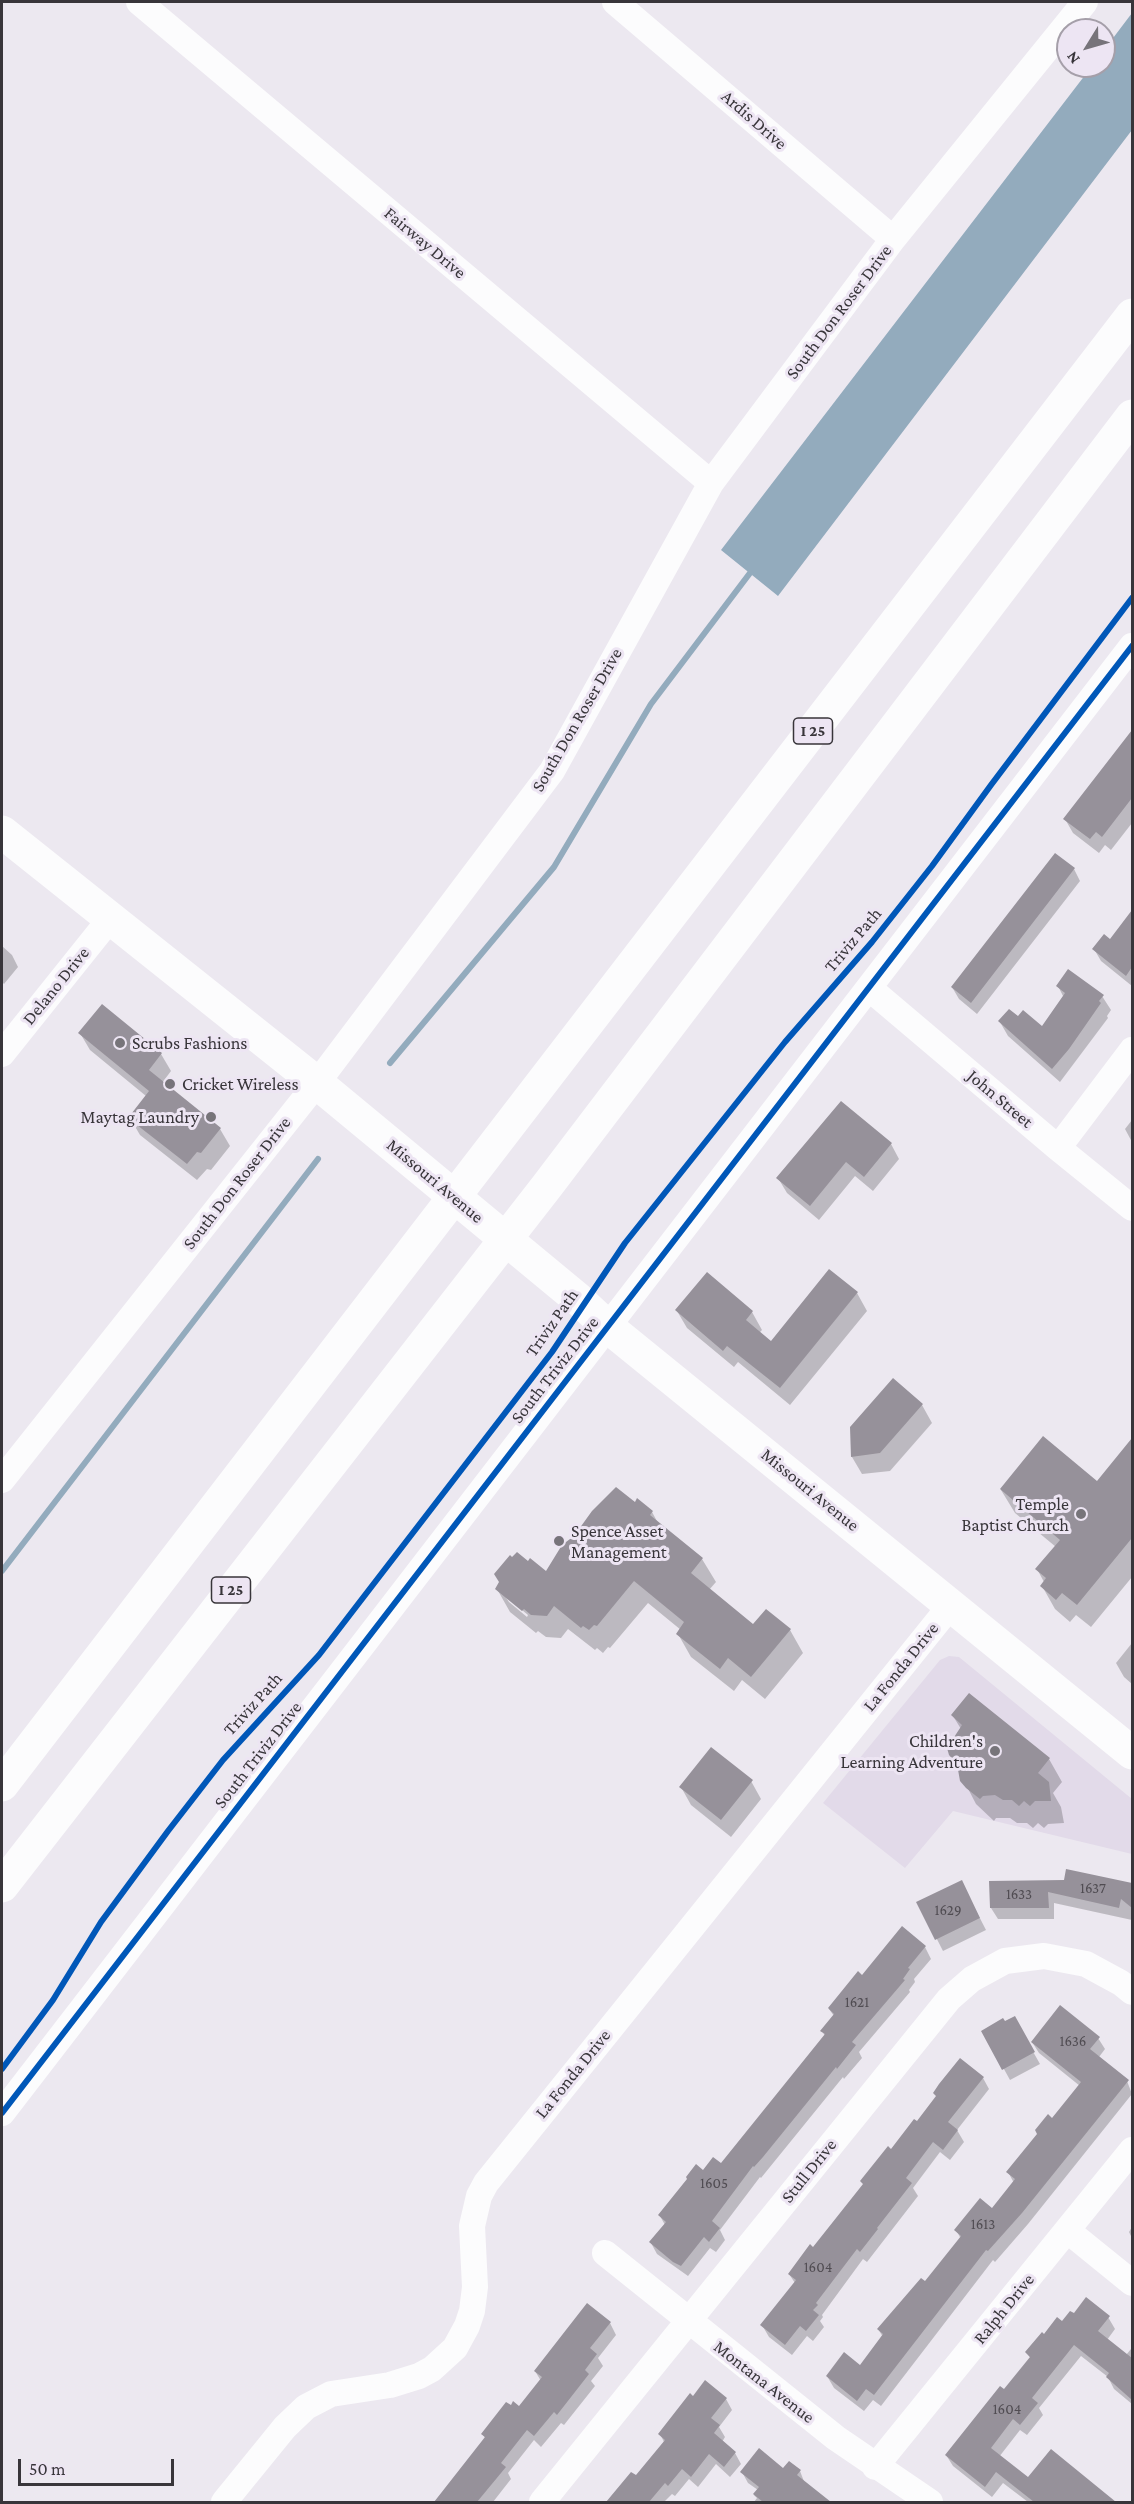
<!DOCTYPE html>
<html>
<head>
<meta charset="utf-8">
<style>
  body { margin:0 }
  #map { position:relative; width:1134px; height:2504px; overflow:hidden; background:#ece8f0; font-family:"Crimson Pro",serif }
  canvas { display:block }
  .frame { position:absolute; inset:0; border:3px solid #38353a; pointer-events:none }
  .north { position:absolute; left:1056px; top:18px; width:60px; height:60px; box-sizing:border-box; background:#ede5f3; border:2px solid #a59fa9; border-radius:50%; rotate:233deg; font-size:16px; font-weight:700; line-height:24px; text-align:center; color:#38353a }
  .north::after { content:''; display:block; margin:auto; width:21px; height:27px; background:#77747a; clip-path:polygon(50% 0,100% 100%,50% 72%,0 100%) }
  .scale { position:absolute; left:18px; top:2459px; width:156px; height:27px; box-sizing:border-box; border:3px solid #38353a; border-top:0; padding-left:8px; font-size:18px; line-height:21px; white-space:nowrap; color:#38353a; -webkit-text-stroke:4px #ede5f3; paint-order:stroke }
</style>
</head>
<body>
<div id="map">
<canvas width="1134" height="2504"></canvas>
<div class="frame"></div>
<div class="north">N</div>
<div class="scale">50 m</div>
</div>
<script>
const g = document.querySelector('canvas').getContext('2d');
g.lineJoin = 'round';
function fillPath(path, color) { g.fillStyle = color; g.fill(path, 'evenodd'); }
const poly = rows => new Path2D(rows.map(r => 'M' + r).join(''));
function stroke(path, color, width, dash) { g.strokeStyle = color; g.lineWidth = width; g.lineCap = dash ? 'butt' : 'round'; g.setLineDash(dash || []); g.stroke(path); }
function label(font, color, halo, rows, align = 'center') {
  g.font = font + ' "Crimson Pro",serif'; g.lineWidth = 6; g.setLineDash([]); g.textBaseline = 'middle'; g.strokeStyle = halo; g.fillStyle = color; for (const [text, x, y, turn = 0] of rows) {
    g.save(); g.translate(x, y); g.rotate((+turn || 0) * Math.PI / 180); g.textAlign = isNaN(turn) ? turn : align; if (halo) g.strokeText(text, 0, 0); g.fillText(text, 0, 0); g.restore();
  }
}
const built = poly([
  [949,1656,959,1657,1132,1799,1132,1854,953,1811,905,1868,823,1803,940,1660]
]);
const water = poly([
  [1132,13,1132,130,778,596,721,550,1092,66,1104,66,1104,50]
]);
const shadow = poly([
  [1132,731,1132,823,1111,850,1105,845,1099,853,1073,833,1065,819],
  [1074,869,1080,881,977,1014,959,999,952,987],
  [1132,912,1132,986,1101,961,1094,949,1110,941],
  [2,946,12,955,18,967,4,984,2,982],
  [1058,986,1102,996,1111,1010,1107,1016,1108,1018,1060,1082,1008,1036,1000,1022,1018,1018,1042,1028,1064,998],
  [80,1033,161,1054,171,1071,162,1083,220,1129,230,1146,211,1170,207,1169,197,1180,140,1135,130,1118,146,1096,90,1050],
  [1132,1120,1132,1142,1125,1129],
  [891,1144,899,1159,873,1191,855,1176,819,1220,787,1193,778,1178],
  [857,1293,867,1311,790,1405,738,1362,734,1367,687,1328,677,1311,752,1312,762,1330,759,1333,771,1343],
  [893,1380,922,1405,932,1423,890,1471,862,1474,852,1457,852,1428],
  [1132,1440,1132,1577,1091,1627,1076,1615,1070,1622,1055,1609,1042,1586,1044,1582,1037,1569,1056,1547,1015,1513,1001,1490,1097,1483],
  [635,1505,652,1512,658,1523,702,1559,716,1582,709,1590,753,1627,790,1630,803,1653,765,1699,742,1680,734,1691,691,1657,678,1634,681,1630,648,1603,610,1648,608,1647,603,1653,597,1648,595,1650,568,1629,561,1638,546,1637,538,1631,536,1633,510,1612,497,1589,528,1564,547,1573],
  [505,1596,528,1615,527,1617,509,1602],
  [1132,1643,1132,1684,1124,1677,1116,1663],
  [953,1716,1049,1759,1062,1782,1053,1793,1061,1807,1064,1823,1048,1824,1044,1828,1038,1823,1033,1828,1027,1823,1017,1823,1010,1818,996,1818,994,1821,976,1804,950,1754,961,1729],
  [751,1781,761,1799,731,1837,691,1805,681,1787],
  [1067,1870,1132,1885,1132,1920,1054,1903,1054,1919,998,1919,991,1908,1065,1881],
  [967,1893,986,1930,943,1951,918,1902],
  [925,1947,931,1959,914,1979,915,1982,909,1990,910,1992,859,2052,862,2058,844,2079,843,2077,761,2178,760,2177,720,2230,725,2240,716,2252,710,2248,688,2276,657,2254,651,2243,665,2225,660,2216,703,2172,721,2165,825,2036,822,2031,834,2016,829,2009,862,1977],
  [1014,2018,1040,2064,1010,2080,983,2031],
  [1098,2038,1105,2049,1099,2057,1127,2081,1132,2094,1028,2224,995,2262,993,2260,881,2406,873,2400,864,2411,834,2388,827,2376,860,2367,883,2337,878,2329,925,2283,961,2239,956,2230,992,2210,1014,2183,1008,2172,1080,2086,1039,2053,1032,2042],
  [983,2078,989,2089,957,2130,964,2142,950,2160,940,2152,913,2188,918,2196,867,2262,863,2259,822,2315,823,2317,820,2321,824,2327,813,2341,807,2336,792,2355,769,2337,762,2325,795,2283,789,2274,813,2249,891,2151,917,2124],
  [1132,2227,1132,2238,1129,2232],
  [1108,2317,1115,2329,1107,2340,1126,2355,1131,2349,1132,2350,1132,2404,1114,2389,1108,2377,1081,2356,1039,2408,1043,2415,1027,2435,1020,2430,999,2457,1028,2480,1051,2451,1113,2502,1028,2502,1003,2483,992,2497,953,2466,946,2455,1004,2391,1031,2359,1027,2353,1044,2336,1062,2323],
  [610,2323,616,2335,598,2358,603,2366,591,2381,595,2386,564,2425,561,2423,541,2447,534,2440,508,2473,511,2479,493,2502,435,2502,486,2439,482,2434,519,2408,541,2381,535,2371],
  [693,2398,726,2399,732,2410,719,2427,725,2437,722,2442,735,2453,741,2464,730,2477,716,2464,698,2487,689,2479,675,2496,672,2494,664,2502,608,2502,632,2474,636,2477,664,2442,660,2434],
  [783,2470,800,2471,805,2484,829,2502,754,2502,757,2498,754,2495,758,2490,748,2483,742,2472]
]);
const stream = poly([
  [390,1063,554,867,651,704,750,573],
  [2,1571,318,1159]
]);
const building = poly([
  [1132,730,1132,798,1102,837,1096,832,1090,839,1063,819],
  [1055,853,1075,868,971,1003,951,987],
  [1132,910,1132,967,1126,976,1092,949,1104,934,1110,939],
  [1068,969,1104,995,1099,1001,1101,1003,1069,1049,1052,1069,998,1021,1009,1009,1018,1016,1023,1010,1042,1026,1065,993,1056,986],
  [102,1004,162,1053,149,1070,221,1128,201,1153,197,1152,187,1164,128,1118,149,1091,78,1033],
  [841,1101,892,1143,864,1177,846,1162,810,1206,776,1178],
  [829,1269,858,1292,780,1388,727,1346,723,1351,675,1310,707,1272,753,1311,746,1320,771,1341],
  [893,1378,923,1404,880,1453,851,1457,850,1427],
  [1043,1436,1097,1481,1132,1438,1132,1538,1077,1605,1062,1593,1056,1600,1040,1586,1046,1578,1035,1569,1060,1540,1000,1489],
  [616,1487,635,1502,637,1498,653,1511,650,1515,703,1558,691,1573,753,1624,766,1609,791,1629,751,1677,728,1658,720,1669,676,1634,684,1622,634,1581,597,1626,594,1625,589,1630,583,1626,581,1628,554,1606,547,1616,531,1615,524,1609,522,1611,495,1589,499,1582,494,1574,510,1555,512,1557,517,1552,528,1561,530,1558,546,1571,562,1545,574,1536,592,1511],
  [969,1693,1050,1758,1038,1773,1049,1782,1051,1801,1035,1801,1030,1806,1024,1801,1019,1806,1012,1800,1003,1800,995,1795,983,1796,980,1799,966,1788,960,1781,957,1764,949,1755,947,1748,962,1725,951,1715],
  [711,1747,753,1780,721,1820,679,1787],
  [1066,1869,1132,1883,1132,1908,1121,1899,1119,1908,1048,1892,1049,1908,990,1908,989,1881,1064,1880],
  [962,1880,980,1918,935,1940,916,1902],
  [902,1926,926,1946,908,1968,910,1969,903,1979,905,1980,852,2042,856,2045,837,2069,836,2067,763,2157,754,2167,753,2166,712,2221,720,2228,709,2242,704,2237,681,2266,673,2262,649,2242,666,2222,658,2215,687,2179,686,2177,696,2164,703,2170,713,2157,721,2163,825,2034,820,2031,834,2014,828,2008,858,1971,862,1975],
  [1060,2005,1100,2037,1090,2049,1129,2080,1022,2213,988,2251,986,2250,874,2395,866,2389,857,2401,826,2376,844,2352,860,2365,883,2334,877,2329,921,2278,925,2281,961,2236,954,2230,980,2198,992,2208,1015,2179,1006,2172,1037,2134,1035,2130,1048,2114,1052,2118,1081,2082,1031,2042],
  [1015,2016,1035,2052,1002,2070,981,2031,1003,2018,1005,2021],
  [960,2058,984,2077,948,2122,958,2130,943,2150,933,2142,906,2178,912,2183,877,2228,878,2229,860,2252,857,2249,816,2303,818,2305,813,2310,819,2315,806,2331,800,2326,785,2345,760,2325,796,2280,788,2274,810,2244,813,2247,863,2184,860,2181,888,2146,891,2149,914,2119,917,2121,936,2096,933,2093,939,2084],
  [1086,2297,1110,2316,1098,2331,1132,2358,1132,2400,1106,2377,1109,2373,1074,2345,1032,2398,1038,2403,1020,2425,1013,2419,991,2448,1028,2477,1051,2449,1116,2502,1034,2502,996,2472,985,2487,945,2455,1000,2386,1004,2389,1030,2357,1025,2352,1042,2332,1044,2334,1057,2317,1062,2321,1070,2311,1074,2313],
  [587,2303,611,2322,590,2348,597,2354,585,2370,589,2374,557,2415,554,2412,534,2436,527,2430,501,2463,506,2467,477,2502,434,2502,485,2437,481,2434,506,2402,511,2405,513,2401,519,2406,542,2377,534,2371],
  [705,2380,727,2398,711,2418,720,2425,714,2433,736,2452,724,2467,709,2454,691,2477,682,2469,668,2486,665,2483,649,2502,606,2502,631,2472,636,2475,665,2440,658,2434,690,2393,693,2396],
  [759,2448,783,2468,789,2461,801,2470,797,2475,831,2502,763,2502,753,2494,759,2487,740,2472]
]);
const minor = poly([
  [139,2,711,483],
  [615,2,893,239],
  [869,988,1058,1148,1132,1208],
  [2,1054,110,919],
  [1058,1148,1132,1050],
  [2,1480,317,1083,552,771,711,483,893,239,1085,2],
  [2,2113,1132,646],
  [1068,2231,1132,2283],
  [605,2253,836,2438,930,2502],
  [875,2467,1132,2150],
  [224,2502,285,2427,306,2407,331,2394,390,2385,419,2376,432,2369,455,2348,467,2326,472,2311,475,2287,472,2226,479,2196,486,2183,951,1605],
  [542,2502,949,1999,972,1979,1005,1961,1044,1956,1086,1964,1121,1983,1132,1992]
]);
const major = poly([
  [2,832,317,1083,578,1299,608,1327,1132,1753]
]);
const highway = poly([
  [2,1785,1132,315],
  [2,1886,547,1186,1132,416]
]);
const cycleway = poly([
  [2,2069,53,2000,101,1922,168,1831,223,1760,319,1655,352,1612,552,1352,625,1243,785,1042,872,942,932,866,991,785,1132,598],
  [2,2113,1132,646]
]);
const markers = [
  [120,1043,6,"#77747a"],
  [170,1084,6,"#77747a"],
  [211,1117,6,"#77747a"],
  [1081,1514,6,"#77747a"],
  [559,1541,6,"#77747a"],
  [995,1751,6,"#77747a"]
];
const numberNames = [
  ["1637",1093,1888],
  ["1633",1019,1894],
  ["1629",948,1910],
  ["1621",857,2002],
  ["1636",1073,2041],
  ["1605",714,2183],
  ["1613",983,2224],
  ["1604",818,2267],
  ["1604",1007,2409]
];
const shields = [
  [813,731,39],
  [231,1590,39]
];
const shieldNames = [
  ["I 25",813,731],
  ["I 25",231,1590]
];
const streetNames = [
  ["Ardis Drive",754,120,41],
  ["Fairway Drive",425,243,40],
  ["South Don Roser Drive",839,312,-53],
  ["South Don Roser Drive",577,720,-60],
  ["Triviz Path",853,940,-50],
  ["Delano Drive",56,986,-51],
  ["John Street",1000,1099,40],
  ["Missouri Avenue",435,1181,40],
  ["South Don Roser Drive",237,1183,-52],
  ["Triviz Path",552,1323,-55],
  ["South Triviz Drive",555,1370,-52],
  ["Missouri Avenue",810,1490,39],
  ["La Fonda Drive",901,1667,-51],
  ["Triviz Path",253,1704,-48],
  ["South Triviz Drive",258,1755,-52],
  ["La Fonda Drive",573,2074,-51],
  ["Stull Drive",809,2171,-51],
  ["Ralph Drive",1004,2309,-51],
  ["Montana Avenue",764,2382,38]
];
const poiNames = [
  ["Scrubs Fashions",132,1043],
  ["Cricket Wireless",182,1084],
  ["Maytag Laundry",199,1117,"right"],
  ["Temple",1069,1504,"right"],
  ["Baptist Church",1069,1525,"right"],
  ["Spence Asset",571,1531],
  ["Management",571,1552],
  ["Children's",983,1741,"right"],
  ["Learning Adventure",983,1762,"right"]
];
fillPath(built, '#e2dae9');
fillPath(water, '#93abbd');
fillPath(shadow, '#0003');
stroke(stream, '#93abbd', 6);
fillPath(building, '#96919a');
stroke(minor, '#fcfcfd', 26);
stroke(major, '#fcfcfd', 33);
stroke(highway, '#fcfcfd', 33);
stroke(cycleway, '#0057b8', 6);
for (const [x, y, r, color] of markers) { const dot = new Path2D(); dot.arc(x, y, r, 0, 2 * Math.PI); g.fillStyle = color; g.fill(dot); stroke(dot, '#ede5f3', 2); }
label('15px', '#504c52', null, numberNames);
for (const [x, y, w] of shields) { const box = new Path2D(); box.roundRect(x - w / 2, y - 13, w, 26, 4.5); g.fillStyle = '#ede5f3'; g.fill(box); stroke(box, '#38353a', 1.5); }
label('bold 16px', '#38353a', null, shieldNames);
label('18px', '#38353a', '#ede5f3', streetNames);
label('18px', '#38353a', '#ede5f3', poiNames, 'left');
</script>
</body>
</html>
